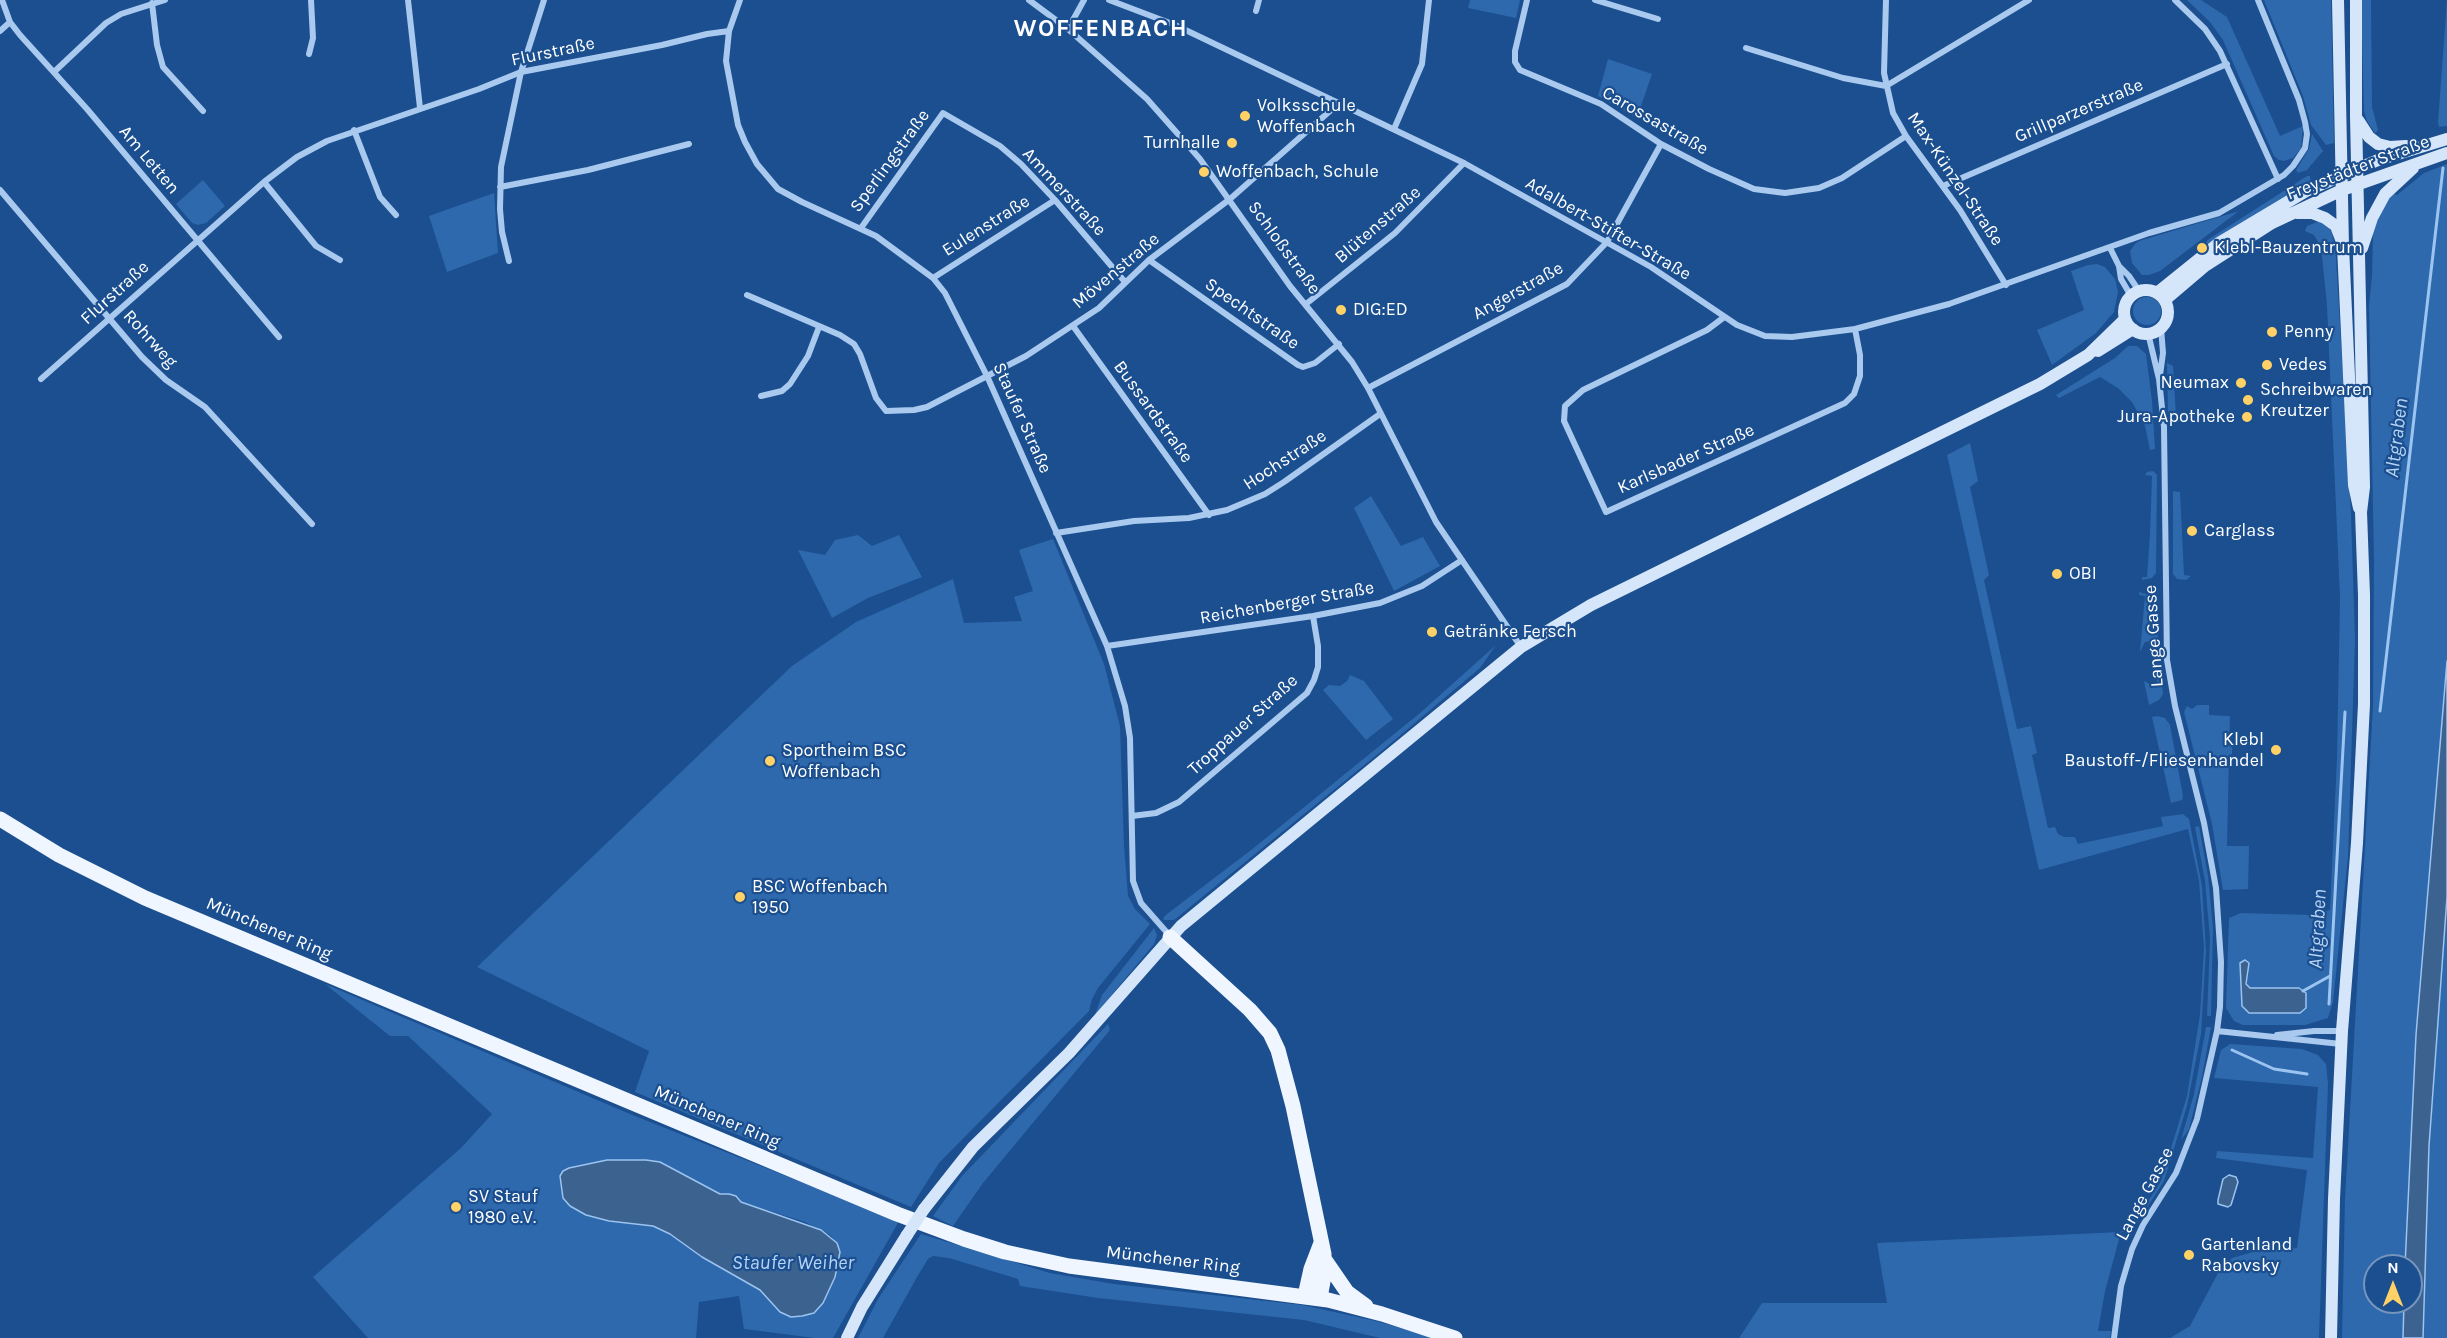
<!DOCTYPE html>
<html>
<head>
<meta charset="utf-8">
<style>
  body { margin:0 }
  #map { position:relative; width:2447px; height:1338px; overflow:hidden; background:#1b4f8f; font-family:Karla,sans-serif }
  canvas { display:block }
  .north { position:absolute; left:2363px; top:1254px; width:60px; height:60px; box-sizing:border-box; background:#1b4f8f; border:2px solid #7695bc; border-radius:50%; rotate:0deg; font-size:16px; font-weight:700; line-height:24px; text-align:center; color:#fff }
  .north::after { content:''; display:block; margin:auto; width:21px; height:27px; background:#ffd166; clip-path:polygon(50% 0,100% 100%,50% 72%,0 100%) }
</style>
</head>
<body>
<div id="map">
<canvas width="2447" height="1338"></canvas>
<div class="north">N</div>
</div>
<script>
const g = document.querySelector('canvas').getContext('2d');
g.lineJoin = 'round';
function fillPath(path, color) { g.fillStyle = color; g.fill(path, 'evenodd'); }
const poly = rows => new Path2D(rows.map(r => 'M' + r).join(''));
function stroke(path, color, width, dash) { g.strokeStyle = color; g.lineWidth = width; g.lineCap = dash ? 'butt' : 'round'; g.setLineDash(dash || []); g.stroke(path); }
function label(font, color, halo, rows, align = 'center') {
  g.font = font + ' Karla,sans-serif'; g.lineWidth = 4.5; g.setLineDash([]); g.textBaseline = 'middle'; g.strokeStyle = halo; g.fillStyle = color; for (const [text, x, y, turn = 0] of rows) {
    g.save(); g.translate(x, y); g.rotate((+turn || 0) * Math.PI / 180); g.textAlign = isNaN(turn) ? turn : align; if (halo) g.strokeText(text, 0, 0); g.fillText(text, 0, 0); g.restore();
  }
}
const green = poly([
  [1470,0,1520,0,1516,18,1468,8],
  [2187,0,2201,0,2227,17,2280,136,2303,126,2301,148,2293,158,2284,161,2279,160,2274,156,2223,40,2210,22],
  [2264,0,2331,0,2334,143,2326,145,2311,125,2303,96],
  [2361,0,2371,0,2372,107,2378,130,2375,133,2367,121,2364,111],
  [2447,0,2447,126,2439,127,2438,122],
  [1608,59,1652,74,1637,118,1598,96],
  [2312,134,2323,151,2307,170,2298,173,2296,170,2309,149],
  [2447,164,2447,661,2416,1035,2405,1266,2375,1266,2375,1302,2404,1302,2403,1338,2342,1338,2345,1199,2373,706,2374,561,2369,305,2372,277,2373,233,2374,226,2392,192,2397,195,2424,173],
  [2307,176,2310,176,2311,183,2202,249,2201,247,2209,239],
  [203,180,225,206,206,223,198,225,192,223,176,204],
  [494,193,498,253,447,272,429,216],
  [2239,211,2160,271,2149,275,2142,275,2132,263,2130,251,2135,244,2139,241],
  [2320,221,2329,227,2332,232,2336,258,2351,514,2355,640,2348,856,2333,1002,2328,1018,2305,1025,2243,1025,2234,1021,2226,1008,2229,918,2241,913,2312,915,2330,910,2337,758,2340,597,2327,305,2321,247,2314,235,2305,231,2307,226],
  [2249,972,2246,985,2250,988,2299,988,2306,993,2242,1006,2242,977],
  [2097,264,2105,267,2115,279,2118,292,2114,312,2096,333,2052,365,2037,330,2084,310,2071,271,2088,265],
  '2133 311a14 14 0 1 1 28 0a14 14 0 1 1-28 0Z',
  [2128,346,2137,346,2146,354,2152,401,2155,449,2150,450,2145,426,2132,402,2118,388,2100,377,2059,398,2056,395,2115,358],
  [2167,363,2173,366,2176,415,2168,415],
  [1970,443,1978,481,1970,487,1989,575,1984,580,2017,729,2031,726,2037,753,2032,755,2048,828,2055,827,2058,834,2064,837,2075,837,2078,844,2163,826,2161,817,2183,814,2189,819,2202,886,2206,951,2201,1034,2187,1106,2164,1181,2132,1231,2121,1232,2105,1291,2098,1331,2111,1331,2110,1338,1739,1338,1762,1303,1887,1303,1877,1243,2121,1232,2151,1197,2161,1181,2187,1096,2200,1015,2204,948,2199,881,2188,829,2039,870,1947,455],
  [2153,471,2157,475,2156,573,2152,578,2142,580,2142,577,2147,577,2150,534,2152,476,2145,475,2147,472],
  [2173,491,2180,492,2184,575,2191,576,2186,580,2177,579,2173,574],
  [1371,496,1401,546,1423,537,1440,566,1394,591,1354,508],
  [858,535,872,546,899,535,922,577,868,598,832,618,798,550,825,555,835,540],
  [1053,539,1104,664,1120,726,1124,846,1128,896,1135,909,1150,924,1098,988,1092,999,1089,1011,939,1163,911,1207,635,1092,649,1051,477,967,792,666,856,622,953,579,964,623,1022,621,1014,597,1033,591,1019,550],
  [2139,592,2153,596,2157,608,2158,649,2163,694,2159,700,2149,705,2144,681,2150,684,2157,682,2153,641,2145,642,2140,652,2145,596,2139,595],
  [1496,645,1480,668,1384,749,1174,920,1164,920,1163,918,1167,914,1255,847,1420,713],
  [1350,675,1364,681,1393,719,1366,740,1323,690,1329,685,1340,686,1347,681],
  [2197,705,2209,705,2209,715,2230,716,2229,745,2232,746,2232,754,2229,755,2227,846,2249,846,2248,889,2223,890,2212,824,2184,712,2187,706,2192,709],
  [2157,716,2165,718,2170,725,2183,796,2182,800,2171,803,2152,717],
  [2199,826,2208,876,2213,928,2211,1016,2207,1016,2210,939,2205,881,2195,827],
  [2447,898,2447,1338,2423,1338,2429,1146],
  [1154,928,1157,935,1154,944,1095,1015,1102,995],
  [325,984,630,1114,899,1221,833,1338,815,1338,744,1329,739,1296,699,1302,696,1338,368,1338,313,1277,461,1148,492,1114,408,1036,390,1036],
  [660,1162,720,1194,729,1194,736,1197,741,1202,805,1222,830,1235,837,1243,840,1252,835,1277,823,1303,791,1317,780,1312,760,1290,702,1257,670,1234,653,1226,609,1221,586,1215,570,1206],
  [1108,1024,1110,1030,983,1183,953,1226,933,1216,962,1176],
  [2206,1027,2211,1027,2202,1077,2189,1129,2181,1140,2194,1094],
  [2230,1044,2302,1049,2318,1055,2326,1064,2328,1084,2319,1338,2170,1338,2190,1326,2218,1273,2232,1258,2253,1252,2297,1248,2307,1170,2216,1158,2217,1151,2313,1158,2318,1087,2214,1078,2221,1050],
  [921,1234,1050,1273,1114,1284,1302,1305,1376,1321,1434,1338,1380,1338,1304,1320,1098,1298,1020,1286,1018,1279,949,1258,933,1256,928,1259,917,1277,883,1338,858,1338,878,1299]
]);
const water = poly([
  [2447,661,2447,897,2429,1146,2423,1338,2403,1338,2404,1302,2411,1302,2411,1266,2405,1266,2416,1035,2447,661],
  [2245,960,2249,963,2246,984,2250,988,2299,988,2306,993,2306,1008,2300,1013,2249,1013,2242,1006,2240,963,2245,960],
  [607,1160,646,1160,660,1162,720,1194,729,1194,736,1196,741,1202,821,1230,837,1243,840,1252,835,1277,823,1303,814,1313,802,1316,791,1317,780,1312,760,1290,702,1257,670,1234,653,1226,609,1221,586,1215,570,1206,563,1198,560,1176,563,1171,569,1168,607,1160],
  [2229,1175,2236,1177,2238,1182,2231,1205,2228,1207,2218,1204,2218,1200,2223,1179,2229,1175]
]);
const stream = poly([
  [2380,711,2443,168],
  [2303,991,2330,976],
  [2329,1004,2345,712],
  [2232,1050,2274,1069,2307,1074]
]);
const street = poly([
  [2,0,10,22,20,35,87,109,279,337],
  [408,0,420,108],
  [740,0,729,31,726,61,738,125,745,142,757,164,778,189,802,202,876,236,933,278,945,293,987,376,1107,646,1125,706,1130,738,1133,881,1141,903,1170,936],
  [1029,0,1068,29,1147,99,1200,159,1290,286,1352,362,1368,388,1436,522,1521,647],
  [1109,0,1175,25,1464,163,1651,267,1737,325,1765,336,1792,337,1855,329,1949,304,2149,233,2219,213,2284,175,2293,166,2305,148,2307,134,2305,122,2299,100,2258,0],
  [1527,0,1515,51,1515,62,1520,70,1601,104,1661,144,1709,169,1754,189,1785,193,1819,188,1842,178,1906,136],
  [1595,0,1658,19],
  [1886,0,1884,73,1893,113,1906,136,1960,210,2006,285],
  [2175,0,2205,29,2220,51,2278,179],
  [152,3,157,45,163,67,203,111],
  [1256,11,1259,0],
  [1068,29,1084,0],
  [0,31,10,22],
  [1746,48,1843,78,1886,86,2029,0],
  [309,54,313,38,311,0],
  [54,72,106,23,121,14,165,0],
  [1394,129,1422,64,1429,0],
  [354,130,380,197,396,215],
  [264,182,316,246,340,260],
  [1943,186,2227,64],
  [500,187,588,170,689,144],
  [0,190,142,357,166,380,205,407,312,524],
  [861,228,943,113,1000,146,1021,164,1055,200,1125,282],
  [2110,248,2119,266,2121,279,2131,296],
  [1149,260,1298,365,1303,367,1315,363,1339,344],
  [509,261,502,232,500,209,501,167,521,72,544,0],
  [2119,266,2129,276,2139,291],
  [933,278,1055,200],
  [747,295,840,335,854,344,860,354,876,398,886,411,914,410,927,407,1026,356,1099,308,1149,260,1230,199,1339,103],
  [1306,304,1395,233,1464,163],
  [1723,318,1707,330,1583,390,1565,406,1564,421,1606,512,1845,403,1854,394,1860,376,1860,355,1855,329],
  [1073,326,1209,515],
  [2160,375,2163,353,2161,328],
  [41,379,264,182,297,157,327,141,479,89,521,72,662,45,707,34,729,31],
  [1368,388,1567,284,1607,242,1661,144],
  [761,396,782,391,790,384,808,356,819,327],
  [1056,533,1134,521,1189,518,1227,510,1265,494,1284,482,1380,414],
  [1107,646,1313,616,1380,603,1422,586,1462,560],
  [1132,816,1156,813,1179,802,1307,693,1314,680,1318,667,1318,646,1313,616],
  [2217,1031,2341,1044],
  [2277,1035,2314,1031,2342,1031],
  [2114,1338,2121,1286,2132,1249,2143,1225,2176,1173,2197,1119,2217,1031,2220,1007,2221,962,2216,888,2204,823,2175,706,2167,660,2164,427,2159,379,2148,333]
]);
const secondary = poly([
  [2338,0,2343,246,2354,485,2359,508],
  [2358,120,2369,137,2378,144,2390,147,2406,146],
  [2297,213,2312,213,2325,218,2336,226,2341,239],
  [2362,248,2372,218,2385,194,2413,168],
  '2124 312a22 22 0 1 1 44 0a22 22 0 1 1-44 0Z',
  [2157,293,2219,243,2306,191,2378,160,2447,139],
  [2165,300,2205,266,2272,223,2342,190,2447,153],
  [2098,351,2133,329],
  [924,1209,973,1147,1069,1053,1181,926,1521,647,1591,605,2040,384,2088,355,2125,319],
  [847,1338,862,1307,907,1235],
  [2331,1338,2334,1199,2342,1031,2357,843,2364,704,2364,595,2361,512,2364,487,2356,116,2356,0]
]);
const primary = poly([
  [0,819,59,855,145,898,897,1214,964,1239,1005,1252,1069,1266,1328,1300,1382,1314,1455,1338],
  [1170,937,1250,1010,1270,1033,1278,1050,1293,1106,1324,1254,1324,1276,1320,1298],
  [1325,1260,1347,1292,1366,1306],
  [1305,1296,1311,1269,1321,1243]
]);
const secondaryBridge = poly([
  [907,1235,924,1209]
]);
const markers = [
  [1245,116,6,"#ffd166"],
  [1232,143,6,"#ffd166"],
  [1204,172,6,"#ffd166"],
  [2202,248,6,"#ffd166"],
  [1341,310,6,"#ffd166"],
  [2272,332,6,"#ffd166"],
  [2267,365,6,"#ffd166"],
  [2241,383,6,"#ffd166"],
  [2248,400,6,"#ffd166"],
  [2247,417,6,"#ffd166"],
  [2192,531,6,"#ffd166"],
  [2057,574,6,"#ffd166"],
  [1432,632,6,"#ffd166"],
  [2276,750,6,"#ffd166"],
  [770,761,6,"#ffd166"],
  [740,897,6,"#ffd166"],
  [456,1207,6,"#ffd166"],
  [2189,1255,6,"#ffd166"]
];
const streetNames = [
  ["Flurstraße",553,52,-12],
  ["Grillparzerstraße",2079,111,-23],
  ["Carossastraße",1655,121,30],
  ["Am Letten",149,160,50],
  ["Sperlingstraße",890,161,-54],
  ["Freystädter Straße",2358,168,-21],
  ["Max-Künzel-Straße",1955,179,56],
  ["Ammerstraße",1064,192,47],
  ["Blütenstraße",1378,225,-41],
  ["Eulenstraße",986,226,-32],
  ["Adalbert-Stifter-Straße",1608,229,30],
  ["Schloßstraße",1284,248,54],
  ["Mövenstraße",1116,271,-40],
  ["Angerstraße",1518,291,-29],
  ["Flurstraße",115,293,-42],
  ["Spechtstraße",1252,314,35],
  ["Rohrweg",150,339,48],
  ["Bussardstraße",1153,412,54],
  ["Staufer Straße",1022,418,66],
  ["Karlsbader Straße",1686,459,-24],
  ["Hochstraße",1285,460,-33],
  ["Reichenberger Straße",1287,603,-10],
  ["Lange Gasse",2154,636,-94],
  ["Troppauer Straße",1243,725,-42],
  ["Münchener Ring",269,929,23],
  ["Münchener Ring",717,1117,23],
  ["Lange Gasse",2145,1194,-62],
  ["Münchener Ring",1173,1260,7]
];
const poiNames = [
  ["Volksschule",1257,106],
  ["Woffenbach",1257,127],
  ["Turnhalle",1220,143,"right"],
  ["Woffenbach, Schule",1216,172],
  ["Klebl-Bauzentrum",2214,248],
  ["DIG:ED",1353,310],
  ["Penny",2284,332],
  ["Vedes",2279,365],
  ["Neumax",2229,383,"right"],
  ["Schreibwaren",2260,390],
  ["Kreutzer",2260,411],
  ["Jura-Apotheke",2235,417,"right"],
  ["Carglass",2204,531],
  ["OBI",2069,574],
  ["Getränke Fersch",1444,632],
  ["Klebl",2264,740,"right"],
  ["Baustoff-/Fliesenhandel",2264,761,"right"],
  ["Sportheim BSC",782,751],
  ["Woffenbach",782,772],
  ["BSC Woffenbach",752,887],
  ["1950",752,908],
  ["SV Stauf",468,1197],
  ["1980 e.V.",468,1218],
  ["Gartenland",2201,1245],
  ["Rabovsky",2201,1266]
];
const waterNames = [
  ["Altgraben",2397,438,-83],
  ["Altgraben",2318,929,-87],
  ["Staufer Weiher",793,1263]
];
const districtNames = [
  ["WOFFENBACH",1101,29]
];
fillPath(green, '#2e69ad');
fillPath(water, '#3c6290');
stroke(water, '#9cc4f0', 1.5);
stroke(stream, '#9cc4f0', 3);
stroke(street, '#a9c9ee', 6);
stroke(secondary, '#d6e6fa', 12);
stroke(primary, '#f0f6ff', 15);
stroke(secondaryBridge, '#d6e6fa', 12);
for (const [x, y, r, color] of markers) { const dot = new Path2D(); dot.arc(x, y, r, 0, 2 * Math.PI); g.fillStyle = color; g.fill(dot); stroke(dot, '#1b4f8f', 2); }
label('18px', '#fff', '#1b4f8f', streetNames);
label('18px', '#fff', '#1b4f8f', poiNames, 'left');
label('italic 20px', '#b5d3f5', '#1b4f8f', waterNames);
g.letterSpacing = '1.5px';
label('bold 24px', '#fff', '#1b4f8f', districtNames);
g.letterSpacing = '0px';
</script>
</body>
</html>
